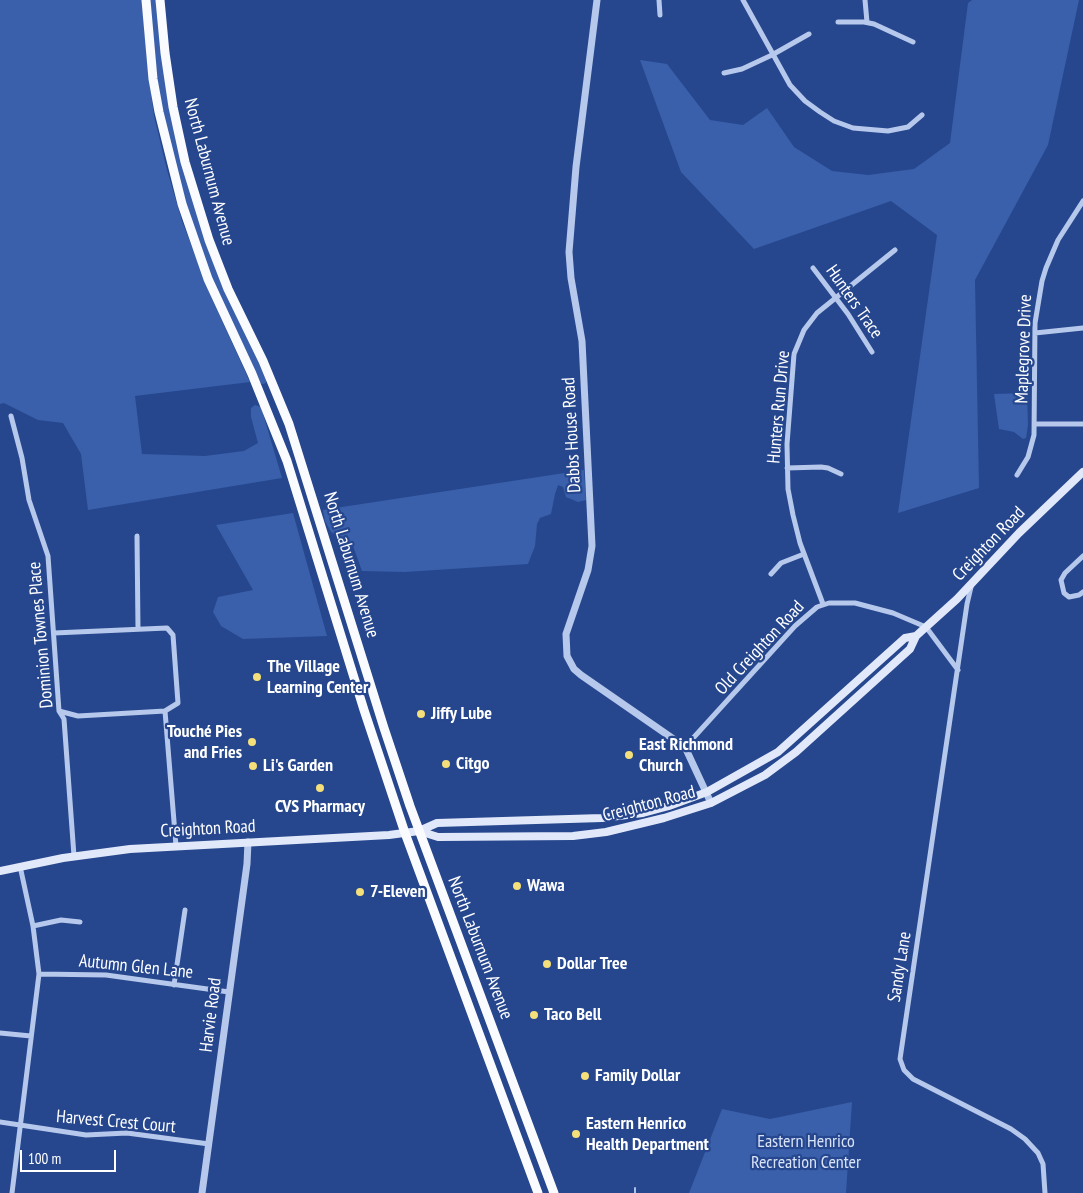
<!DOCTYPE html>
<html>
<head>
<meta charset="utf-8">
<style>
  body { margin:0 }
  #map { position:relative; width:1083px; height:1193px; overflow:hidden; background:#26478e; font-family:"PT Sans Narrow",sans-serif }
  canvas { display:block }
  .scale { position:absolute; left:20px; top:1150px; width:96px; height:22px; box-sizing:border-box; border:2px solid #fff; border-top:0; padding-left:6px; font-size:15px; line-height:18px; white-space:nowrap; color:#fff; -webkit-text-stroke:4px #26478e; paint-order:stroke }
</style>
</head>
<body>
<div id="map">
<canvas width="1083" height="1193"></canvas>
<div class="scale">100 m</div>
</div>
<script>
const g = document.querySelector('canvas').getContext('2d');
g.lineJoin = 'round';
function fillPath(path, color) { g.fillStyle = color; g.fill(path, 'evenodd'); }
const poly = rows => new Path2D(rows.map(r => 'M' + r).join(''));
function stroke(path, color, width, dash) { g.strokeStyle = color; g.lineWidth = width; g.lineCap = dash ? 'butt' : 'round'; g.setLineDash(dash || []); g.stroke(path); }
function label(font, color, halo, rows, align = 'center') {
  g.font = font + ' "PT Sans Narrow",sans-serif'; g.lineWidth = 4.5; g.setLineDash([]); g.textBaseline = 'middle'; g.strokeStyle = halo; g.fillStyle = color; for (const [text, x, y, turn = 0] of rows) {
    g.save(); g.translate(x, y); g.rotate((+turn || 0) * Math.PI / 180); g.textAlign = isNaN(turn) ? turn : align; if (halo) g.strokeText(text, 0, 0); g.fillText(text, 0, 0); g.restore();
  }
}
const green = poly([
  [0,0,142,0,147,61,154,116,167,170,182,221,213,301,250,382,135,396,142,454,205,456,244,451,258,443,251,417,251,408,255,405,261,407,282,478,88,510,81,454,63,423,38,420,4,403,0,404],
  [150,0,158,0,168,96,215,268,266,377,266,383,263,384,260,383,208,269,189,217,164,122,157,77],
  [972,0,1079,0,1048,145,975,280,979,488,898,513,937,235,891,201,754,249,681,172,640,60,667,64,710,120,743,125,767,108,794,147,832,171,868,175,914,169,950,143,968,3],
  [1027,393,1028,425,1026,438,1023,439,1014,432,999,429,994,394],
  [584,470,586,500,578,502,566,497,563,487,558,485,555,494,551,514,540,518,537,524,535,546,528,564,405,572,362,571,352,543,342,540,331,532,325,521,323,510,329,509],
  [293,513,327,636,243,639,221,626,213,612,218,597,253,590,216,525],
  [852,1102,846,1193,689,1193,722,1109,770,1119]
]);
const stream = poly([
  [635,1193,635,1188]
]);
const minor = poly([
  [659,0,660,15],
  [743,0,790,85,805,101,820,112,834,121,853,128,888,131,908,127,922,115],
  [865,0,867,22],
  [838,22,864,22,874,24,913,42],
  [724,73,742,69,772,55,809,34],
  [813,268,848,314,872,352],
  [1035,333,1083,328],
  [11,416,22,458,29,500,48,556,59,711,64,719,74,856],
  [1035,424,1083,424],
  [787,468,821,467,828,468,841,474],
  [1017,475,1028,457,1034,435,1035,323,1042,281,1046,268,1058,240,1083,201],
  [137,536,138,629],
  [1083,556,1065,573,1061,580,1064,593,1069,597,1079,595,1083,592],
  [771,574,781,563,804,554],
  [972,583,967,604,900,1059,904,1070,913,1079,1011,1129,1025,1139,1038,1153,1043,1164,1045,1193],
  [823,604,800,543,793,515,788,489,787,444,794,354,804,330,817,313,895,250],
  [54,633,167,628,173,635,178,703,165,711,176,846],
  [59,711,78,716,165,711],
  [685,747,795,626,817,607,829,603,855,603,893,613,926,627,958,670],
  [33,926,61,920,80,922],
  [39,974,106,975,229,992],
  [174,985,185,910],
  [0,1033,31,1036],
  [0,1122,86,1135,127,1133,209,1144],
  [12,1193,39,974,33,926,20,866]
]);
const tertiary = poly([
  [597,0,576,167,569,252,571,278,582,341,592,546,588,570,566,634,567,656,574,669,581,675,685,747,711,803],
  [202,1193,247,864,248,842]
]);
const secondary = poly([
  [419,831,438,837,573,836,606,832,664,818,711,803,765,775,796,752,910,649,916,636,957,599,1019,533,1083,472],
  [0,871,63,858,130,849,389,835,419,831,437,823,602,818,643,813,669,806,707,792,778,752,905,638,916,636]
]);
const primary = poly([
  [146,0,153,79,159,112,182,204,208,279,252,374,287,461,364,710,405,833,538,1193],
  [160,0,165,53,173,107,185,162,209,240,228,289,263,361,289,424,384,728,410,806,554,1193]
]);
const markers = [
  [257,677,5,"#f4df7a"],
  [421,714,5,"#f4df7a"],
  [252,742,5,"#f4df7a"],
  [629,755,5,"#f4df7a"],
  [446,764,5,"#f4df7a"],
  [253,766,5,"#f4df7a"],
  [320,788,5,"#f4df7a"],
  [517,886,5,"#f4df7a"],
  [360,892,5,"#f4df7a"],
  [547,964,5,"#f4df7a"],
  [534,1015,5,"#f4df7a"],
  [585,1076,5,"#f4df7a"],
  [576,1134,5,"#f4df7a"]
];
const streetNames = [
  ["North Laburnum Avenue",209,172,75],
  ["Hunters Trace",854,302,55],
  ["Maplegrove Drive",1024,349,-88],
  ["Hunters Run Drive",779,407,-85],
  ["Dabbs House Road",572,435,-93],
  ["Creighton Road",989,544,-46],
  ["North Laburnum Avenue",351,565,73],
  ["Dominion Townes Place",41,635,-95],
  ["Old Creighton Road",760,648,-47],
  ["Creighton Road",649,804,-15],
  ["Creighton Road",208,829,-3],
  ["North Laburnum Avenue",480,948,69],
  ["Autumn Glen Lane",136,967,6],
  ["Sandy Lane",900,967,-81],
  ["Harvie Road",211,1015,-83],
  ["Harvest Crest Court",116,1122,5]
];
const poiNames = [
  ["The Village",267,667],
  ["Learning Center",267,688],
  ["Jiffy Lube",431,714],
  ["Touché Pies",242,732,"right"],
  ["and Fries",242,753,"right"],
  ["East Richmond",639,745],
  ["Church",639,766],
  ["Citgo",456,764],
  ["Li's Garden",263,766],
  ["CVS Pharmacy",320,807,"center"],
  ["Wawa",527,886],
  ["7-Eleven",370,892],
  ["Dollar Tree",557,964],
  ["Taco Bell",544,1015],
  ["Family Dollar",595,1076],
  ["Eastern Henrico",586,1124],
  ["Health Department",586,1145]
];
const parkNames = [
  ["Eastern Henrico",806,1142],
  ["Recreation Center",806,1163]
];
fillPath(green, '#3a60ab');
stroke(stream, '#aac1ec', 2);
stroke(minor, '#b6c8eb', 5);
stroke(tertiary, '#b6c8eb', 7);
stroke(secondary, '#e1e8f9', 8);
stroke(primary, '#fafbff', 9);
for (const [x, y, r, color] of markers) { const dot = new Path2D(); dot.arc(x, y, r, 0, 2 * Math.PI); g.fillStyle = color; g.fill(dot); stroke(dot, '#26478e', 2); }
label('18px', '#fff', '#26478e', streetNames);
label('bold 18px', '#fff', '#26478e', poiNames, 'left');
label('18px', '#dae4f8', '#26478e', parkNames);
</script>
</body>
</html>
